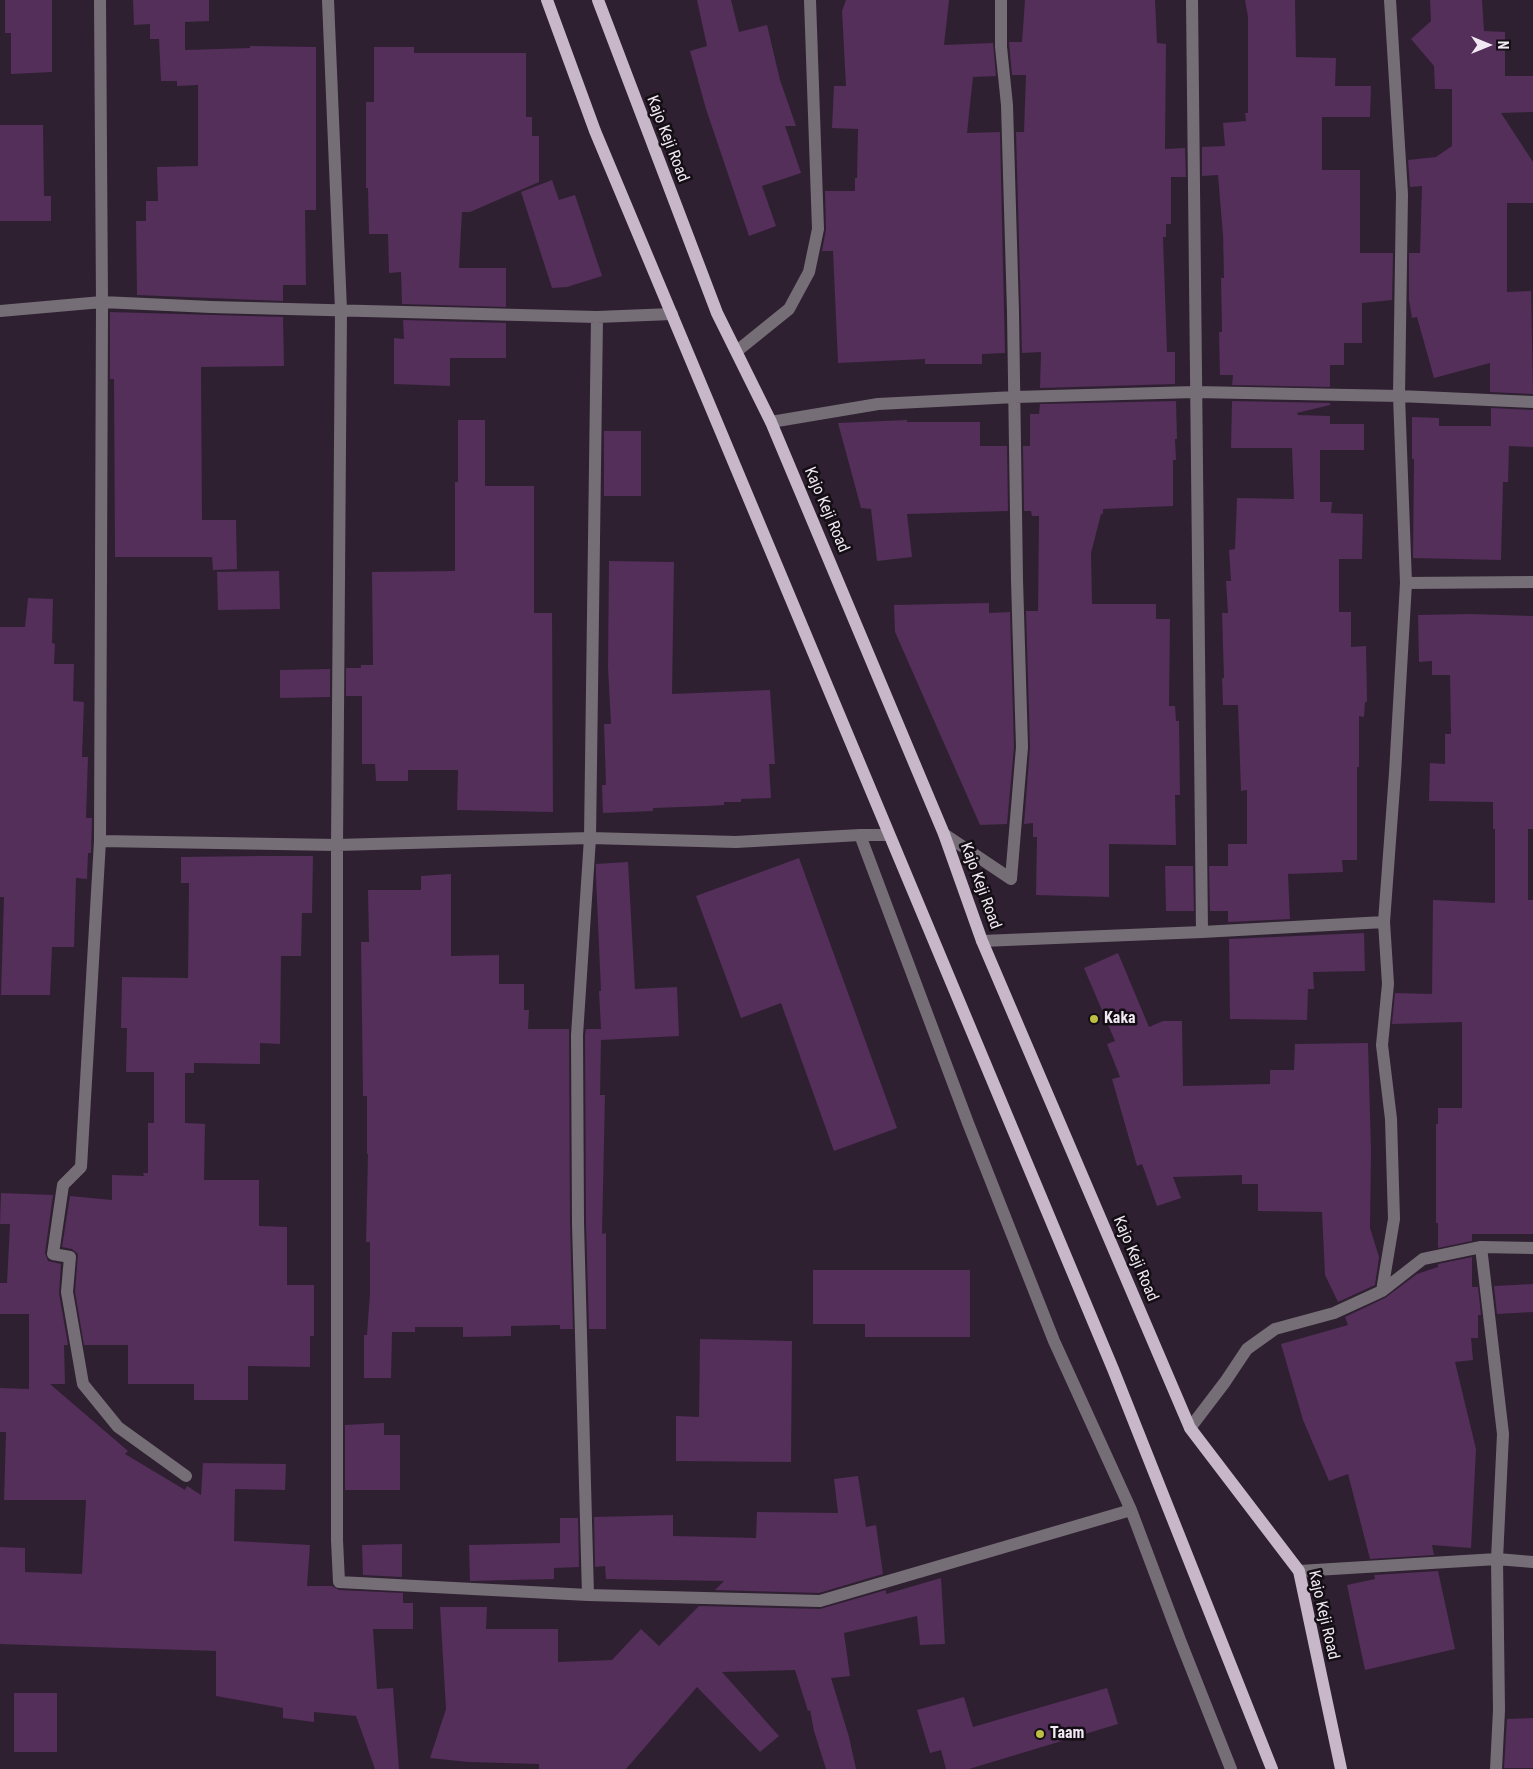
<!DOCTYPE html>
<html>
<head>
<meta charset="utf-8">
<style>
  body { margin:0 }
  #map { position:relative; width:1533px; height:1769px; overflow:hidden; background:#2f2031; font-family:"Roboto Condensed",sans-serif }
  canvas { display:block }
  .north { position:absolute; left:1463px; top:20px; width:50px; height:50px; -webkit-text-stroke:4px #130d14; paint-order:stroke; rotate:90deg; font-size:14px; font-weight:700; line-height:20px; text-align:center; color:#f1e8f3 }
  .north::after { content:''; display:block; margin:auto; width:18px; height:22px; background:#f1e8f3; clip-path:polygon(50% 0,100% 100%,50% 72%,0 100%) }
</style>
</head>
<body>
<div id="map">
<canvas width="1533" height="1769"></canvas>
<div class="north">N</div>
</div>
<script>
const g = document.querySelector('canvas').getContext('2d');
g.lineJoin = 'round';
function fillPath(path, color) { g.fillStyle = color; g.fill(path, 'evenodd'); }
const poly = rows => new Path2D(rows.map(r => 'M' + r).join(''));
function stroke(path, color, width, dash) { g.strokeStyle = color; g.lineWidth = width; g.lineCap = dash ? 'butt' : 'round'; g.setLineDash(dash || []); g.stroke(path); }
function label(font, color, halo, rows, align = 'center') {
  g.font = font + ' "Roboto Condensed",sans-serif'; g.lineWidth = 5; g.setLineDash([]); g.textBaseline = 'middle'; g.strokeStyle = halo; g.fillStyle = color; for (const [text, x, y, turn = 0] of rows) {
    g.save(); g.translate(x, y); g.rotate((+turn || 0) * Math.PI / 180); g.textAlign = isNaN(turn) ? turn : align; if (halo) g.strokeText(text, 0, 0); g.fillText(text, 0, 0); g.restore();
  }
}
const building = poly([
  [5,0,52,0,52,72,11,74,11,33,5,33],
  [133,0,209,0,209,21,185,22,185,50,250,48,250,46,316,47,316,210,305,210,306,285,283,285,283,301,137,295,136,221,146,221,146,201,158,201,157,167,198,166,198,85,177,86,177,81,161,81,159,39,150,39,150,24,134,25],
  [697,0,731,0,739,32,767,25,780,80,796,126,785,126,801,173,762,186,776,226,749,236,706,109,690,51,707,46],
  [846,0,949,0,944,45,993,43,996,76,973,77,967,133,1000,132,1005,353,982,354,982,364,925,364,925,359,838,363,833,251,822,251,826,229,825,191,855,191,855,178,857,178,858,129,832,128,834,86,846,86,842,11],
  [1025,0,1155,0,1157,43,1166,44,1165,149,1185,148,1186,177,1171,177,1171,224,1166,224,1166,237,1163,237,1167,352,1175,352,1175,384,1040,388,1041,352,1022,353,1016,132,1024,132,1026,75,1012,75,1009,42,1022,42],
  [1245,0,1295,0,1296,57,1336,58,1335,86,1371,86,1370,117,1322,117,1322,170,1360,170,1360,253,1393,253,1392,300,1362,303,1362,343,1344,343,1344,365,1330,365,1330,387,1232,385,1233,375,1220,375,1219,332,1222,332,1221,278,1224,278,1223,235,1218,175,1202,176,1202,147,1225,146,1223,123,1246,121,1245,113,1248,113,1248,17],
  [1430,0,1482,0,1484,31,1505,32,1505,76,1533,76,1533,112,1501,113,1533,162,1533,203,1507,203,1507,292,1531,291,1533,394,1490,392,1490,363,1434,378,1417,317,1412,318,1409,300,1409,253,1420,253,1422,186,1410,187,1408,160,1436,157,1452,146,1452,89,1435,89,1434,66,1411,39,1431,21],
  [374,47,414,47,414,53,526,53,526,117,532,117,532,136,539,136,539,182,470,212,462,212,459,268,506,268,506,307,402,304,401,272,389,273,388,234,369,234,368,188,366,188,366,102,374,102],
  [0,125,43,125,44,196,51,196,51,221,0,221],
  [552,180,559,200,575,195,602,276,567,287,552,288,521,192],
  [110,312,283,317,284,366,201,367,202,520,236,520,237,569,213,570,212,557,115,557,114,379,110,379],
  [403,320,506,323,506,358,450,358,450,386,394,384,394,338,404,339],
  [1176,401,1177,439,1175,439,1176,460,1173,460,1173,506,1103,509,1103,514,1101,514,1091,553,1092,604,1156,604,1156,619,1170,619,1169,706,1175,706,1176,721,1179,721,1180,795,1175,795,1176,845,1109,844,1109,897,1036,895,1037,837,1033,837,1033,823,1024,824,1030,747,1026,611,1038,611,1039,516,1032,516,1031,511,1024,511,1023,446,1030,446,1030,414,1039,414,1040,404],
  [1232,401,1330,403,1330,405,1297,413,1298,415,1330,416,1330,424,1364,424,1364,450,1320,450,1320,502,1332,502,1331,513,1363,514,1362,559,1339,559,1339,612,1351,612,1351,647,1366,646,1367,702,1365,702,1364,717,1359,716,1359,767,1357,767,1357,860,1342,860,1343,872,1288,874,1290,919,1228,922,1228,911,1210,911,1209,866,1228,866,1228,844,1247,844,1247,790,1241,791,1238,705,1223,705,1222,678,1224,678,1222,613,1228,613,1226,581,1231,581,1229,550,1235,549,1237,498,1294,499,1292,448,1231,448],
  [1491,408,1533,410,1533,447,1509,446,1508,482,1503,482,1501,560,1413,558,1414,459,1412,459,1412,417,1439,418,1439,426,1491,426],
  [458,420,485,420,485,486,534,486,534,613,552,613,553,812,457,810,458,770,408,770,408,781,376,781,375,764,362,764,362,696,346,696,346,668,361,668,361,665,373,665,372,572,455,571,455,482,458,482],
  [907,420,907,422,980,422,980,446,1007,446,1008,511,907,514,912,557,877,561,871,509,861,508,838,423],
  [604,431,641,431,641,496,604,496],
  [609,561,674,562,672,694,770,690,775,764,769,764,771,798,741,799,741,802,724,802,724,805,708,806,653,808,653,811,603,813,602,785,606,785,604,724,611,724,608,667],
  [279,571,280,609,218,610,217,572],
  [28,598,53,599,52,643,55,644,54,664,74,664,73,701,84,702,82,757,88,757,86,818,92,818,91,853,88,853,87,879,76,878,74,947,52,947,50,995,1,995,4,897,0,897,0,627,25,627],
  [989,603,989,613,1010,612,1014,747,1007,824,980,825,895,632,894,605],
  [1470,614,1533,616,1533,829,1528,829,1528,900,1533,900,1533,1234,1472,1234,1472,1241,1438,1248,1438,1223,1436,1223,1436,1124,1438,1124,1438,1108,1462,1108,1462,1022,1392,1024,1395,993,1432,994,1433,900,1495,903,1495,829,1493,829,1493,802,1429,801,1430,763,1445,764,1445,734,1451,734,1450,675,1432,675,1432,661,1419,662,1418,615],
  [330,669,330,697,280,698,280,670],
  [261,856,313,856,312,913,302,913,301,956,281,956,280,1044,260,1043,260,1064,194,1063,194,1073,185,1073,185,1123,205,1124,204,1180,259,1180,259,1226,287,1227,287,1285,314,1285,314,1336,310,1336,310,1367,248,1366,248,1400,194,1400,194,1384,128,1384,128,1345,84,1345,75,1292,78,1254,72,1249,62,1247,70,1196,112,1200,112,1175,144,1176,143,1173,148,1173,148,1123,154,1123,154,1072,126,1072,127,1028,121,1028,122,977,188,978,189,883,181,883,181,857],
  [799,858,897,1128,834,1151,781,1003,741,1018,696,896],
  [628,862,635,989,677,987,679,1036,601,1040,600,1095,605,1095,602,1234,606,1233,606,1329,589,1329,586,1223,585,1035,586,1029,601,1029,599,991,601,991,596,878,596,864],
  [1165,866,1193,866,1194,911,1166,911],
  [451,874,451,956,499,955,499,984,524,984,524,1010,529,1010,528,1029,569,1029,570,1223,573,1329,560,1329,560,1325,511,1326,511,1336,463,1337,463,1327,415,1327,415,1332,392,1332,391,1378,364,1378,364,1335,367,1335,370,1293,370,1242,366,1242,368,1154,367,1154,367,1096,363,1096,361,942,369,942,368,890,421,890,421,876],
  [1364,933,1365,971,1313,972,1314,989,1308,989,1307,1020,1230,1019,1229,939],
  [1118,953,1149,1027,1163,1021,1182,1021,1183,1086,1270,1084,1270,1070,1294,1070,1295,1044,1368,1043,1371,1151,1370,1228,1379,1257,1375,1285,1338,1302,1325,1275,1322,1212,1258,1211,1258,1184,1242,1184,1242,1175,1173,1177,1181,1198,1157,1206,1142,1164,1137,1166,1112,1079,1120,1077,1107,1044,1115,1041,1084,968],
  [1,1193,53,1195,45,1253,48,1261,61,1264,59,1293,68,1345,64,1345,65,1384,50,1384,128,1451,125,1454,185,1490,187,1486,201,1495,203,1463,286,1464,285,1490,235,1489,234,1541,310,1545,307,1586,332,1586,339,1590,403,1593,403,1603,413,1603,413,1629,373,1629,377,1689,393,1688,399,1769,375,1769,356,1716,314,1712,314,1722,283,1718,283,1708,216,1696,216,1651,0,1644,0,1547,25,1548,25,1572,82,1574,86,1500,4,1500,6,1432,0,1432,0,1388,29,1389,29,1314,0,1314,0,1283,7,1283,10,1224,0,1224],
  [1472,1257,1472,1287,1478,1287,1481,1315,1478,1315,1478,1338,1471,1338,1473,1360,1455,1362,1476,1449,1471,1548,1432,1545,1434,1555,1370,1559,1348,1474,1329,1481,1303,1420,1281,1344,1348,1325,1345,1317,1385,1298,1417,1274,1438,1267,1438,1264],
  [813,1270,970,1270,970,1337,865,1337,865,1324,813,1324],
  [1533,1284,1533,1312,1497,1314,1494,1286],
  [700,1339,792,1341,791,1462,676,1461,676,1416,699,1417],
  [384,1423,384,1435,400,1435,400,1490,345,1490,345,1425],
  [858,1476,866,1527,876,1525,883,1574,819,1593,715,1590,724,1581,606,1579,605,1566,595,1567,594,1517,673,1515,673,1536,756,1538,757,1512,838,1513,834,1479],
  [560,1518,578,1518,579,1567,554,1568,554,1579,470,1581,469,1545,560,1543],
  [402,1544,402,1577,363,1575,362,1545],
  [1438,1571,1455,1649,1365,1670,1347,1585,1375,1579,1374,1575],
  [941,1578,945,1644,920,1645,917,1616,844,1633,850,1676,831,1678,849,1737,856,1769,826,1769,814,1731,810,1710,808,1711,795,1670,722,1672,779,1736,760,1752,697,1687,626,1769,539,1769,539,1764,468,1762,430,1758,446,1709,440,1607,487,1607,486,1629,558,1629,558,1662,612,1660,641,1629,659,1646,699,1606,820,1609,886,1590,886,1594],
  [1107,1688,1118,1724,969,1769,946,1769,941,1750,930,1753,917,1710,964,1697,973,1727],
  [14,1693,57,1693,57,1752,14,1752],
  [1533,1718,1533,1768,1504,1768,1507,1719]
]);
const minor = poly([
  [100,0,102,302,100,841,81,1167,63,1185,53,1254,70,1257,67,1292,83,1384,118,1427,186,1476],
  [328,0,341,310,337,845,337,1540,339,1582,588,1595,820,1601,1131,1510],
  [1192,0,1202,932],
  [1390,0,1402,194,1399,396,1406,583],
  [0,311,102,302,211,307,597,317,672,314],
  [737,351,789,309,809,272,818,229,810,0],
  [771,422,878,404,1015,397,1195,392,1399,396,1533,402],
  [944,834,1011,879,1022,747,1017,580,1013,312,1007,105,1001,47,1001,0],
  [860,835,968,1123,1054,1341,1131,1510,1180,1640,1231,1769],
  [100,841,337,845,590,838,736,842,860,835,889,835],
  [982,941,1202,932,1384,922,1395,773,1406,583,1533,582],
  [1382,1291,1423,1259,1481,1247],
  [1190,1428,1225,1382,1247,1349,1275,1329,1334,1313,1382,1291,1394,1219,1391,1119,1382,1045,1388,984,1384,922],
  [1299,1571,1497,1559,1533,1562],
  [588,1595,578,1223,577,1035,590,838,597,317],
  [1496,1769,1499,1710,1497,1559,1503,1434,1481,1247,1533,1248]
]);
const major = poly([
  [547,0,595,131,1113,1369,1272,1769],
  [598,0,717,313,771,422,944,834,982,941,1190,1428,1299,1571,1341,1769]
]);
const markers = [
  [1094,1019,5,"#bcbf44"],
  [1040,1734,5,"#bcbf44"]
];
const streetNames = [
  ["Kajo Keji Road",667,139,69],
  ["Kajo Keji Road",826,510,67],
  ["Kajo Keji Road",980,886,70],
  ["Kajo Keji Road",1135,1259,67],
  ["Kajo Keji Road",1323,1615,77]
];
const poiNames = [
  ["Kaka",1104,1019],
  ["Taam",1050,1734]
];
fillPath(building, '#532f5a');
stroke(minor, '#766e77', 12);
stroke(major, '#c7b7c9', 12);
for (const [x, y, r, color] of markers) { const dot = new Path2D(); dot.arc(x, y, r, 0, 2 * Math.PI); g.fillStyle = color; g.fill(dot); stroke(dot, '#130d14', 2); }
label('16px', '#f1e8f3', '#130d14', streetNames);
label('bold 16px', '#f1e8f3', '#130d14', poiNames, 'left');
</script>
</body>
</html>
